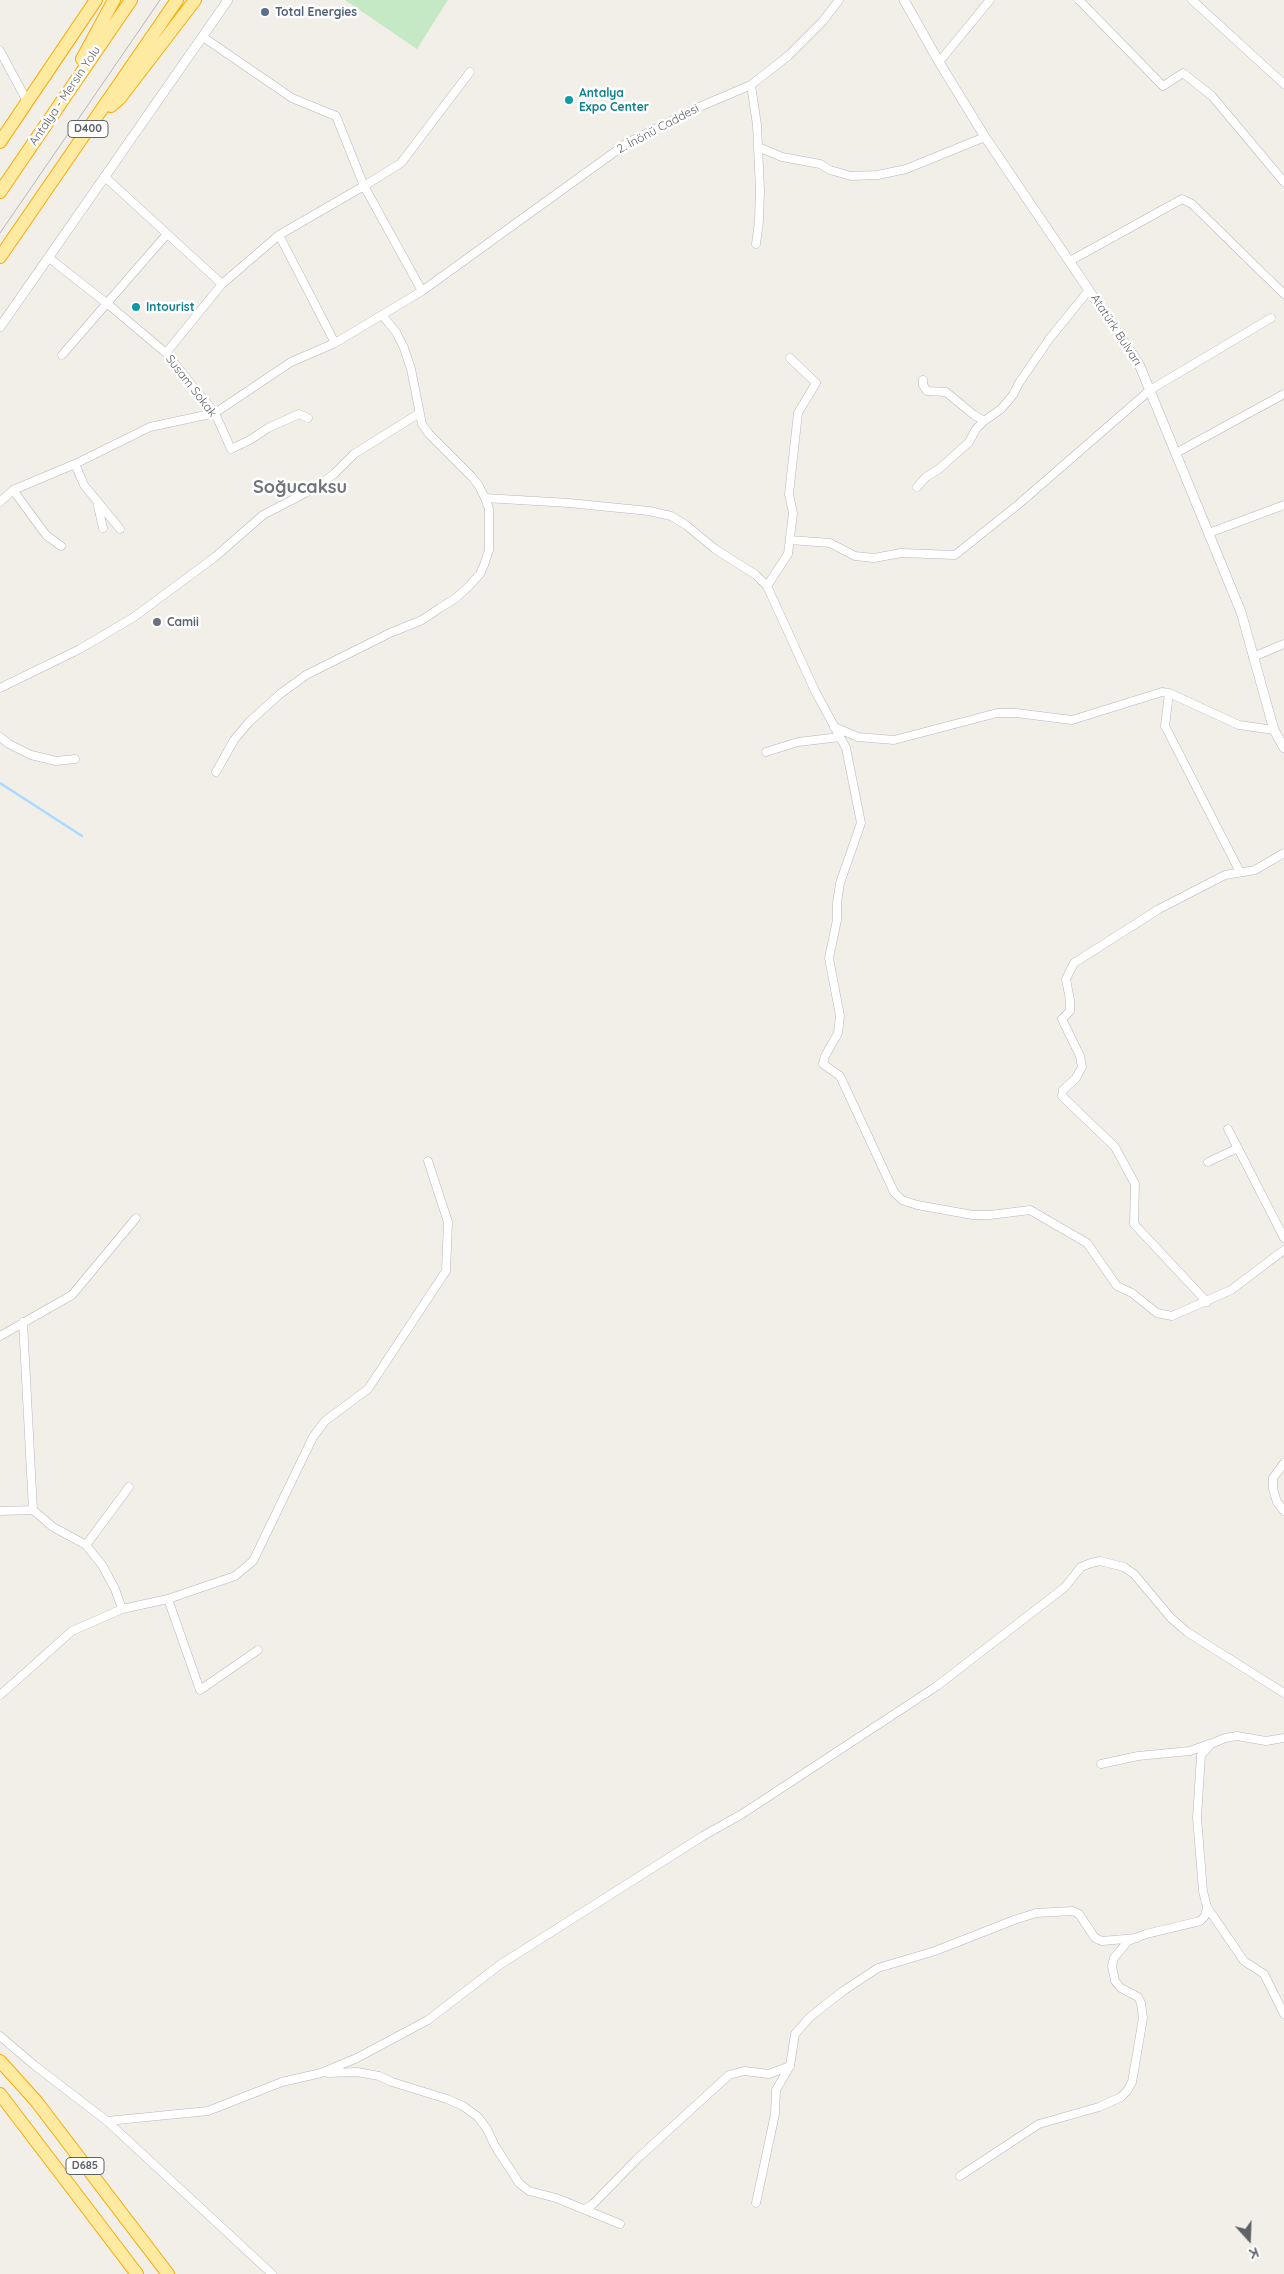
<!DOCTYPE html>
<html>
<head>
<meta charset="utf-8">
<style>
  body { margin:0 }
  #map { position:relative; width:1284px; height:2274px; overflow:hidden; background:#f1efe8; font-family:Quicksand,sans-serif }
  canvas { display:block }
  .north { position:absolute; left:1224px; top:2214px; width:50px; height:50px; -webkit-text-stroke:4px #fff; paint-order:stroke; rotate:160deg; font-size:14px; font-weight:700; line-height:20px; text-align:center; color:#5f6368 }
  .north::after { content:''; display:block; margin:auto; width:18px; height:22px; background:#5f6368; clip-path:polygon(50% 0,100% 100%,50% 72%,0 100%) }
</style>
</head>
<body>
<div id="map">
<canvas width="1284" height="2274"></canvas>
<div class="north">K</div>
</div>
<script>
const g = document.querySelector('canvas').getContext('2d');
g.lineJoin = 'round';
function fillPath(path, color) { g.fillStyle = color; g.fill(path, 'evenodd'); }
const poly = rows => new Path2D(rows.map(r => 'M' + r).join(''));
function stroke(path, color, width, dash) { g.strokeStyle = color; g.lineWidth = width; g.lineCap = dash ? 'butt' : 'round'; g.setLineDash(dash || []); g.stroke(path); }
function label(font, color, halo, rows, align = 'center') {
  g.font = font + ' Quicksand,sans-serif'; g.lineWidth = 5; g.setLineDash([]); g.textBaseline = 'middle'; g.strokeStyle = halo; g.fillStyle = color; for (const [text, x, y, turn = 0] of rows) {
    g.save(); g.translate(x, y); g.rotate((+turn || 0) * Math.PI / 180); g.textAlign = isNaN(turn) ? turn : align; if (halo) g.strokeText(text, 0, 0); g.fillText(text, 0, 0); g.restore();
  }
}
const green = poly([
  [345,0,448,0,417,49]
]);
const stream = poly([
  [0,783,82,836]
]);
const minor = poly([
  [1079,0,1163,86,1183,73,1212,96,1284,182],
  [1192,0,1284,84],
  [0,51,27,101],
  [939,62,990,0],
  [751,85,757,125,760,190,759,221,756,244],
  [758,147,782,157,820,164,830,170,851,176,878,175,906,169,985,137],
  [105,177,222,284],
  [279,235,335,343],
  [49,258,109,305,166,353,215,413,231,449,250,440,268,428,299,414,308,418],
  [1070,261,1182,199,1192,204,1284,294],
  [422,291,627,143,699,107,751,85,788,56,823,21,839,0],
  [166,353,222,284,279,235,364,186,336,116,292,98,203,37],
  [62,355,167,234],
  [923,380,923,385,927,391,946,392,974,415,984,421],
  [1176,453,1284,394],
  [75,464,84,485,120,529],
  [917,487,926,477,939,469,969,442,976,429,984,421,1001,409,1013,395,1019,383,1050,338,1089,290],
  [13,490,46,535,61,546],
  [485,498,569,503,649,511,671,516,686,525,715,549,756,575,767,586,815,691,846,748,861,823,840,883,837,903,837,920,829,958,840,1016,838,1033,825,1056,823,1064,840,1076,894,1192,902,1200,917,1205,973,1215,990,1215,1030,1210,1087,1243,1117,1286,1132,1293,1157,1313,1172,1316,1231,1290,1284,1250],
  [0,502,13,490,75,464,150,427,215,413,291,362,335,343,422,291,364,186,401,163,470,72],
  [98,506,103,528],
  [1209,533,1284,505],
  [790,540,830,543,855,556,874,558,901,553,955,555,1020,503,1150,390,1271,318],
  [767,586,788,554,793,513,789,494,798,413,816,383,790,358],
  [1253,657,1284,644],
  [0,688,80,649,134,617,215,557,263,515,315,488,334,474,354,454,418,414],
  [1169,693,1165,726,1240,872],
  [834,727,858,737,894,740,997,713,1016,713,1072,720,1162,692,1169,693,1239,725,1274,730],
  [0,737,9,744,31,755,56,761,75,759],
  [766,752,798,742,840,737],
  [216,772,234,740,249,722,280,694,306,675,390,633,422,620,440,608,456,598,469,586,480,574,484,565,489,550,489,509,485,498,479,486,472,477,429,434,422,424,411,369,404,348,396,332,382,315],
  [1228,1129,1284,1238],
  [1208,1162,1238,1148],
  [1207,1302,1134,1224,1135,1184,1115,1147,1062,1096,1063,1090,1076,1078,1082,1067,1080,1056,1062,1019,1070,1011,1070,1000,1066,979,1074,963,1159,909,1225,875,1255,870,1284,853],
  [23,1322,33,1510,53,1527,86,1545,102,1565,115,1589,122,1609],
  [0,1336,72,1295,136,1218],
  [1284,1463,1273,1478,1273,1489,1277,1502,1284,1511],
  [0,1511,33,1510],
  [86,1545,129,1487],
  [168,1599,200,1690,258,1650],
  [0,1695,72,1631,122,1609,168,1599,235,1576,253,1561,313,1437,325,1421,368,1389,446,1271,448,1222,428,1161],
  [1284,1738,1266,1741,1237,1736,1225,1738,1211,1744,1201,1755,1197,1818,1203,1891,1207,1907,1244,1961,1264,1974,1284,2014],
  [1101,1764,1138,1756,1190,1751,1209,1744],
  [0,2036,34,2065,107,2121,272,2274],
  [328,2073,357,2072,379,2076,392,2082,447,2099,463,2106,478,2117,487,2129,495,2146,519,2183,529,2191,556,2198,620,2224],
  [107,2121,208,2111,282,2082,321,2073,357,2058,428,2020,501,1964,703,1836,742,1814,937,1686,1065,1587,1081,1567,1091,1563,1100,1561,1124,1567,1134,1574,1171,1618,1187,1632,1284,1693],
  [960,2176,1039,2124,1099,2107,1121,2097,1127,2091,1132,2082,1135,2065,1143,2018,1141,2003,1138,1997,1121,1988,1115,1981,1112,1966,1114,1958,1128,1941,1146,1934,1200,1921,1205,1916,1207,1907],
  [756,2203,775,2114,776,2090,790,2066,795,2034,810,2017,843,1991,878,1968,935,1951,1014,1920,1036,1913,1073,1911,1079,1914,1095,1938,1102,1941,1137,1938],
  [585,2209,593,2204,637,2159,729,2075,744,2071,769,2074,790,2066]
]);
const tertiary = poly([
  [904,0,939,62,985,137,1139,364,1241,612,1274,730,1284,748],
  [0,327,228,0]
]);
const trunk = poly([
  [82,59,114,0],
  [111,106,120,98,195,0],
  [0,142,96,0],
  [0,192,131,0],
  [0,257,177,0],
  [0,2061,36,2101,168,2274],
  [0,2094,137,2274]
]);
const tram = poly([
  [0,233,160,0]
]);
const markers = [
  [265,12,5,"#5c6f8a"],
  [569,100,5,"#0f9aa8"],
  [136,307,5,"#0f9aa8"],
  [157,622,5,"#6b7280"]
];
const shields = [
  [88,129,40],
  [85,2166,38]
];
const shieldNames = [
  ["D400",88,129],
  ["D685",85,2166]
];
const serviceNames = [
  ["Total Energies",275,12]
];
const cultureNames = [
  ["Antalya",579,93],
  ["Expo Center",579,107],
  ["Intourist",146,307]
];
const streetNames = [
  ["Antalya - Mersin Yolu",65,96,-56],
  ["2. İnönü Caddesi",658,129,-28],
  ["Atatürk Bulvarı",1116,330,57],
  ["Susam Sokak",191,386,52]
];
const worshipNames = [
  ["Camii",167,622]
];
const districtNames = [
  ["Soğucaksu",300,488]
];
fillPath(green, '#c5e8c5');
stroke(stream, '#aadaff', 2.5);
stroke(minor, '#b5b8bc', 9);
stroke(tertiary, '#b5b8bc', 10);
stroke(trunk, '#f9ab00', 14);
stroke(minor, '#fff', 8);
stroke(tertiary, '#fff', 9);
stroke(trunk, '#feeaa1', 12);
stroke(tram, '#b6b7b8', 1);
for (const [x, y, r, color] of markers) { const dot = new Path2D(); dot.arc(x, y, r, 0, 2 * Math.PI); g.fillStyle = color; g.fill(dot); stroke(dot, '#fff', 2); }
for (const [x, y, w] of shields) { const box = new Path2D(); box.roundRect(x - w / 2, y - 8.5, w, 17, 4); g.fillStyle = '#fff'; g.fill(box); stroke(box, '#5f6368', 1); }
label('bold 11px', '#5f6368', null, shieldNames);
label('bold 12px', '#4e5e75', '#fff', serviceNames, 'left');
label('bold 12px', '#0d838f', '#fff', cultureNames, 'left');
label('12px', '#5f6368', '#fff', streetNames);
label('bold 12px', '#5b616d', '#fff', worshipNames, 'left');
label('bold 18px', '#70757a', '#fff', districtNames);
</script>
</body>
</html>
